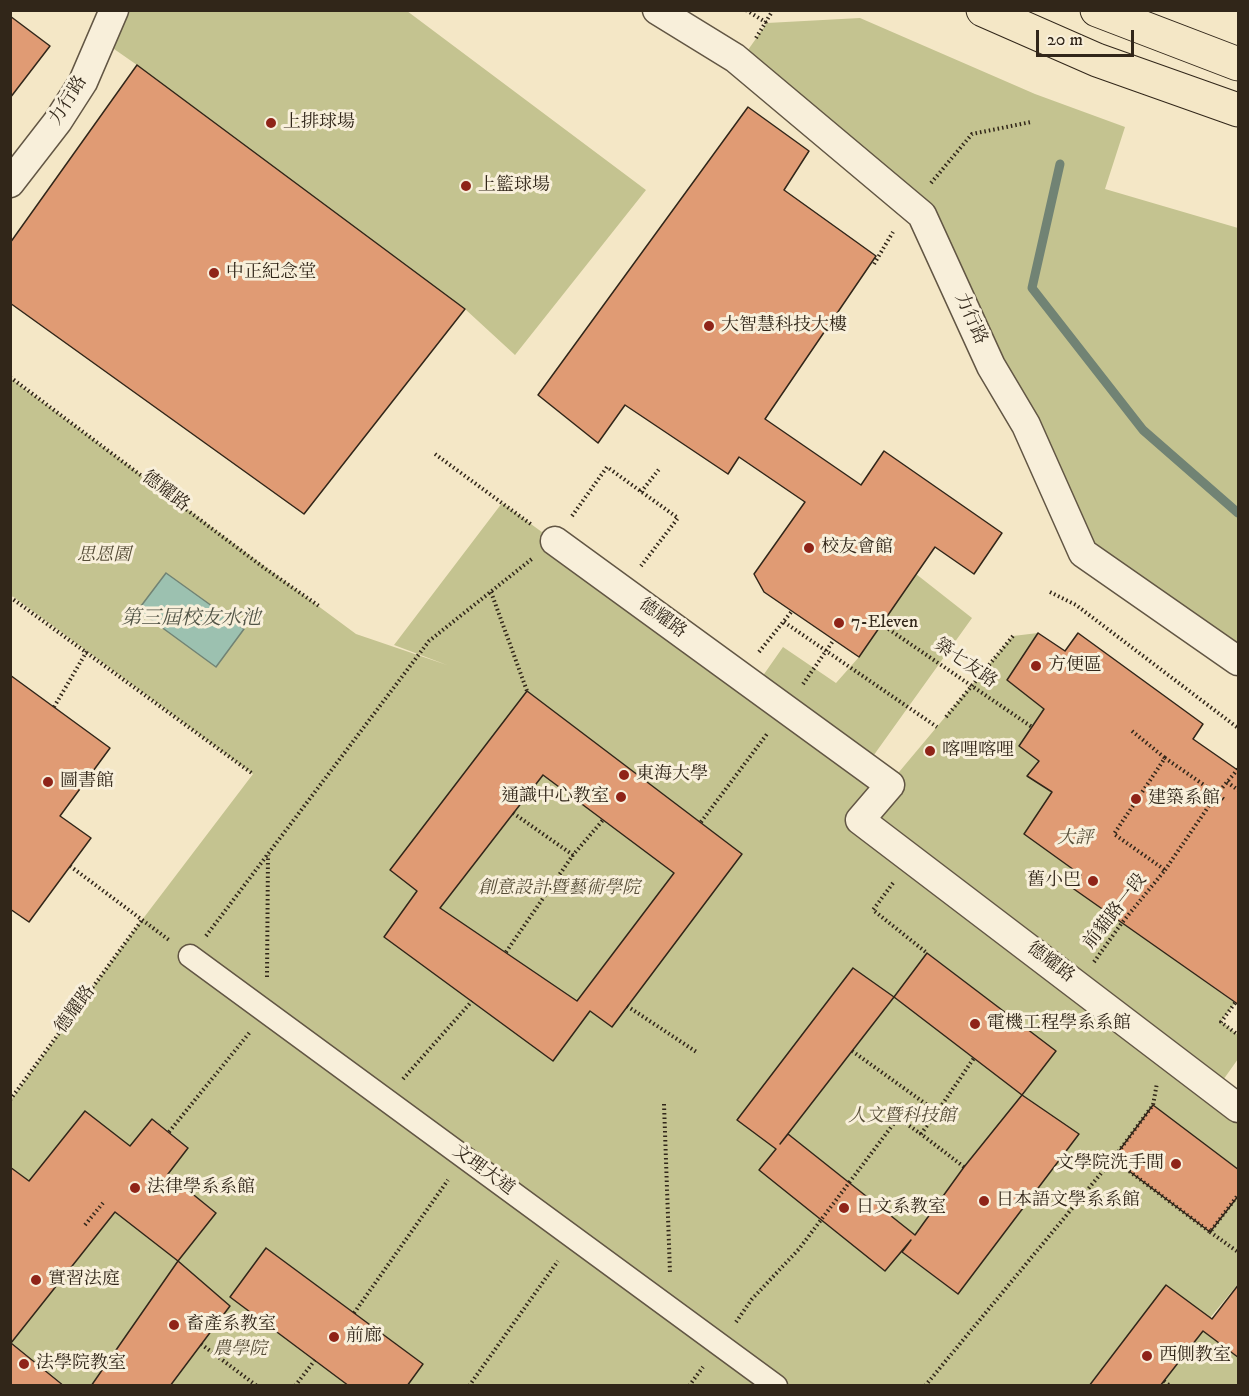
<!DOCTYPE html>
<html>
<head>
<meta charset="utf-8">
<style>
  body { margin:0 }
  #map { position:relative; width:1249px; height:1396px; overflow:hidden; background:#f4e7c6; font-family:"IM FELL DW Pica",serif }
  canvas { display:block }
  .frame { position:absolute; inset:0; border:12px solid #312619; pointer-events:none }
  .scale { position:absolute; left:1036px; top:30px; width:98px; height:27px; box-sizing:border-box; border:3px solid #312619; border-top:0; padding-left:8px; font-size:18px; line-height:21px; white-space:nowrap; color:#312619; -webkit-text-stroke:4px #f8efda; paint-order:stroke }
</style>
</head>
<body>
<div id="map">
<canvas width="1249" height="1396"></canvas>
<div class="frame"></div>
<div class="scale">20 m</div>
</div>
<script>
const g = document.querySelector('canvas').getContext('2d');
g.lineJoin = 'round';
function fillPath(path, color) { g.fillStyle = color; g.fill(path, 'evenodd'); }
const poly = rows => new Path2D(rows.map(r => 'M' + r).join(''));
function stroke(path, color, width, dash) { g.strokeStyle = color; g.lineWidth = width; g.lineCap = dash ? 'butt' : 'round'; g.setLineDash(dash || []); g.stroke(path); }
function label(font, color, halo, rows, align = 'center') {
  g.font = font + ' "IM FELL DW Pica","Noto Serif TC",serif'; g.lineWidth = 6; g.setLineDash([]); g.textBaseline = 'middle'; g.strokeStyle = halo; g.fillStyle = color; for (const [text, x, y, turn = 0] of rows) {
    g.save(); g.translate(x, y); g.rotate((+turn || 0) * Math.PI / 180); g.textAlign = isNaN(turn) ? turn : align; if (halo) g.strokeText(text, 0, 0); g.fillText(text, 0, 0); g.restore();
  }
}
const green = poly([
  [112,11,407,11,646,190,515,355,465,309,286,181,137,65,94,35],
  [860,18,1035,94,1125,127,1105,189,1238,228,1238,661,1083,553,922,215,731,74,767,23],
  [10,378,356,634,447,665,394,645,502,503,755,687,783,647,836,683,859,657,916,574,972,618,866,766,889,784,1013,636,1038,633,1007,680,1045,710,1019,746,1039,761,1028,776,1111,834,1072,887,1235,1003,1221,1021,1238,1035,1238,1059,1216,1090,1238,1108,1238,1170,1153,1106,1113,1159,1210,1232,1238,1195,1238,1284,1210,1318,1166,1285,1089,1385,405,1386,422,1363,266,1248,230,1297,349,1385,170,1385,229,1306,178,1262,91,1385,64,1385,11,1342,97,1235,11,1167,11,1100,142,920,253,774,11,595],
  [527,691,742,854,708,899,590,1011,553,1060,384,937,417,891,391,870],
  [928,953,1055,1051,1023,1095,894,997],
  [853,968,894,997,788,1134,915,1235,964,1167,1078,1134,957,1294,901,1252,885,1271,776,1149,737,1120],
  [85,1111,130,1146,153,1119,188,1147,168,1174,216,1212,178,1261,47,1158],
  [543,775,674,873,577,1001,440,908],
  [1203,1331,1238,1358,1238,1385,1161,1385]
]);
const water = poly([
  [166,573,244,629,216,667,138,610,166,573]
]);
const stream = poly([
  [1060,164,1032,288,1143,430,1238,513]
]);
const building = poly([
  [10,16,50,46,10,98,10,16],
  [137,65,465,309,304,514,10,303,10,243,137,65],
  [748,107,809,151,784,190,876,256,765,419,861,485,884,451,1002,533,974,574,935,547,859,657,764,592,754,574,805,502,739,457,728,474,625,405,598,443,538,395,748,107],
  [1038,633,1065,651,1078,633,1203,724,1193,739,1239,771,1239,1005,1071,887,1081,875,1024,834,1052,792,1027,776,1039,761,1019,746,1044,709,1007,680,1038,633],
  [10,675,110,748,60,816,91,838,29,922,10,909,10,675],
  [527,691,742,854,612,1027,590,1011,553,1061,384,937,417,891,390,870,527,691],
  [543,775,674,873,577,1001,440,908,543,775],
  [927,953,1056,1051,1022,1095,894,997,927,953],
  [853,968,894,997,780,1144,788,1134,915,1235,964,1167,1022,1095,1079,1134,958,1294,902,1252,911,1240,885,1271,759,1170,776,1149,737,1120,853,968],
  [1153,1105,1239,1170,1239,1195,1210,1232,1113,1159,1153,1105],
  [85,1111,130,1146,152,1119,188,1148,168,1174,216,1213,178,1261,115,1212,11,1343,64,1386,10,1386,10,1167,29,1181,85,1111],
  [266,1248,423,1364,407,1386,349,1386,230,1297,266,1248],
  [178,1261,230,1306,170,1386,91,1386,178,1261],
  [1239,1284,1239,1358,1203,1331,1160,1386,1089,1386,1166,1285,1212,1319,1239,1284]
]);
const path = poly([
  [746,10,767,23],
  [756,38,773,10],
  [931,183,972,134,1031,122],
  [874,264,893,232],
  [10,377,263,567,319,606],
  [435,454,532,525],
  [641,492,660,468],
  [572,516,607,467,678,518,641,566],
  [491,592,527,691],
  [1050,592,1076,605,1238,728],
  [10,597,253,774],
  [784,622,937,727],
  [881,624,1032,727],
  [759,652,792,611],
  [803,684,833,641],
  [54,707,87,651],
  [946,717,1013,636],
  [1132,731,1165,758],
  [1227,782,1238,790],
  [513,813,573,855,603,820],
  [701,822,767,734],
  [70,866,169,940],
  [1165,870,1217,794,1226,801],
  [893,883,873,910,927,953],
  [206,936,429,641,533,558],
  [506,952,573,855],
  [1094,962,1121,924,1165,870,1114,834,1165,758,1217,794,1238,769],
  [267,977,268,855],
  [1235,1003,1221,1022,1238,1035],
  [627,1006,698,1053],
  [852,1051,937,1112,921,1134,964,1167],
  [403,1079,472,1001],
  [10,1100,142,920],
  [664,1104,670,1273],
  [937,1112,974,1058],
  [169,1132,250,1032],
  [1113,1159,1153,1105,1157,1083],
  [85,1225,103,1203],
  [1210,1232,1238,1252],
  [354,1313,448,1180],
  [736,1322,752,1299,799,1249,898,1118,921,1134],
  [201,1344,257,1386],
  [1164,1381,1170,1386],
  [295,1386,315,1360],
  [469,1386,558,1261],
  [689,1386,703,1367],
  [925,1386,1113,1159,1210,1232,1238,1195]
]);
const pedestrian = poly([
  [190,956,776,1386]
]);
const minor = poly([
  [657,10,735,58,922,215,991,366,1026,425,1083,553,1238,661],
  [10,183,58,121,83,82,114,10],
  [555,541,890,785,860,820,1238,1108]
]);
const primary = poly([
  [983,10,1097,60,1238,110],
  [1097,10,1238,64]
]);
const markers = [
  [271,123,6,"#8f2418"],
  [466,186,6,"#8f2418"],
  [214,273,6,"#8f2418"],
  [709,326,6,"#8f2418"],
  [809,548,6,"#8f2418"],
  [839,623,6,"#8f2418"],
  [1036,666,6,"#8f2418"],
  [930,751,6,"#8f2418"],
  [624,775,6,"#8f2418"],
  [48,782,6,"#8f2418"],
  [621,797,6,"#8f2418"],
  [1136,799,6,"#8f2418"],
  [1093,881,6,"#8f2418"],
  [975,1024,6,"#8f2418"],
  [1176,1164,6,"#8f2418"],
  [135,1188,6,"#8f2418"],
  [984,1201,6,"#8f2418"],
  [844,1208,6,"#8f2418"],
  [36,1280,6,"#8f2418"],
  [174,1325,6,"#8f2418"],
  [334,1337,6,"#8f2418"],
  [1147,1356,6,"#8f2418"],
  [24,1364,6,"#8f2418"]
];
const streetNames = [
  ["力行路",69,101,-58],
  ["力行路",970,319,66],
  ["德耀路",165,492,37],
  ["德耀路",662,619,36],
  ["築七友路",965,664,35],
  ["前貓路一段",1116,912,-52],
  ["德耀路",1050,963,37],
  ["德耀路",76,1010,-54],
  ["文理大道",483,1171,36]
];
const poiNames = [
  ["上排球場",283,123],
  ["上籃球場",478,186],
  ["中正紀念堂",226,273],
  ["大智慧科技大樓",721,326],
  ["校友會館",821,548],
  ["7-Eleven",851,623],
  ["方便區",1048,666],
  ["喀哩喀哩",942,751],
  ["東海大學",636,775],
  ["圖書館",60,782],
  ["通識中心教室",609,797,"right"],
  ["建築系館",1148,799],
  ["舊小巴",1081,881,"right"],
  ["電機工程學系系館",987,1024],
  ["文學院洗手間",1164,1164,"right"],
  ["法律學系系館",147,1188],
  ["日本語文學系系館",996,1201],
  ["日文系教室",856,1208],
  ["實習法庭",48,1280],
  ["畜產系教室",186,1325],
  ["前廊",346,1337],
  ["西側教室",1159,1356],
  ["法學院教室",36,1364]
];
const parkNames = [
  ["思恩園",104,556],
  ["大評",1075,839],
  ["創意設計暨藝術學院",559,889],
  ["人文暨科技館",902,1117],
  ["農學院",240,1350]
];
const waterNames = [
  ["第三屆校友水池",191,620]
];
fillPath(green, '#c4c390');
fillPath(water, '#9cc1b0');
stroke(water, '#718374', 1.5);
stroke(stream, '#718374', 9);
fillPath(building, '#e09b74');
stroke(building, '#312619', 1.5);
stroke(pedestrian, '#625644', 25);
stroke(minor, '#625644', 31);
stroke(primary, '#312619', 35);
stroke(path, '#312619', 4, [1.5, 3]);
stroke(pedestrian, '#f8efda', 22);
stroke(minor, '#f8efda', 28);
stroke(primary, '#f4e7c6', 33);
for (const [x, y, r, color] of markers) { const dot = new Path2D(); dot.arc(x, y, r, 0, 2 * Math.PI); g.fillStyle = color; g.fill(dot); stroke(dot, '#f8efda', 2); }
label('18px', '#312619', '#f8efda', streetNames);
label('18px', '#312619', '#f8efda', poiNames, 'left');
label('italic 18px', '#564d37', '#f8efda', parkNames);
label('italic 20px', '#515446', '#f8efda', waterNames);
</script>
</body>
</html>
